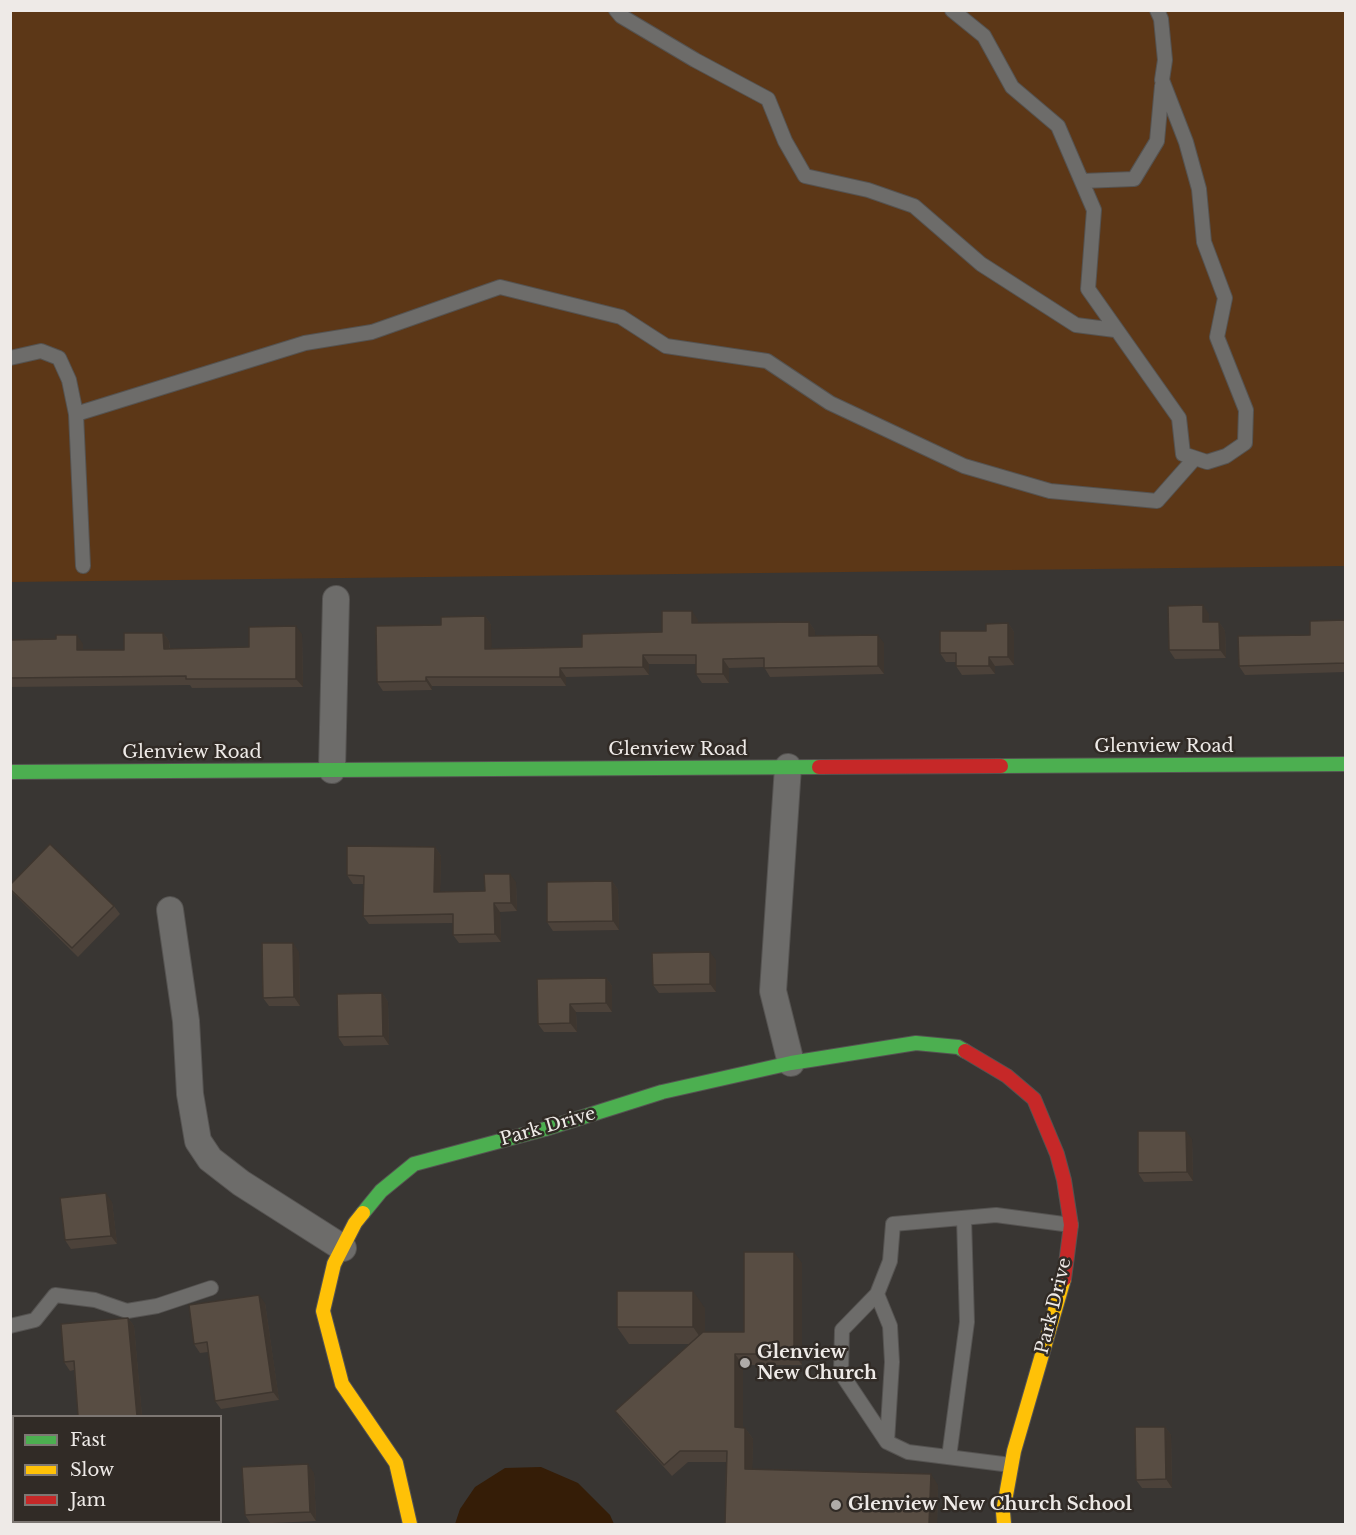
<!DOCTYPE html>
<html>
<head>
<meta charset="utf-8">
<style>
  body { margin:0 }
  #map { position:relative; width:1356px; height:1535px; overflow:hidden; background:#393633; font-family:"Libre Baskerville",serif }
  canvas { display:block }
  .frame { position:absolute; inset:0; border:12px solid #eeeae7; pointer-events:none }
  .legend { position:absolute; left:12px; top:1415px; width:210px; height:108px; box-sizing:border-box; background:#312b26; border:2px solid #7d7773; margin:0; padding:8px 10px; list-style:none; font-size:18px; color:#eeeae7 }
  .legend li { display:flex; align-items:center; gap:12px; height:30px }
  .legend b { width:30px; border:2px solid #7d7773 }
</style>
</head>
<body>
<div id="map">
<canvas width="1356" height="1535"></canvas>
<div class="frame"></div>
<ul class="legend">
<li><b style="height:8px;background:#4caf50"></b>Fast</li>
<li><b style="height:8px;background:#ffc107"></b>Slow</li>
<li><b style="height:8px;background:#c62828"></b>Jam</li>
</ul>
</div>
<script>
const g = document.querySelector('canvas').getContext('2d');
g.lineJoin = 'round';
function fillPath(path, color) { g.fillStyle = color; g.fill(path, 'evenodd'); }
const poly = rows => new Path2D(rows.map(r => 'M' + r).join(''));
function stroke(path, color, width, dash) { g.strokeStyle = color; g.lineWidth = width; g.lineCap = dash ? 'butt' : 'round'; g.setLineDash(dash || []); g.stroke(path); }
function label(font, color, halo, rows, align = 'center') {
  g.font = font + ' "Libre Baskerville",serif'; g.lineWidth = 5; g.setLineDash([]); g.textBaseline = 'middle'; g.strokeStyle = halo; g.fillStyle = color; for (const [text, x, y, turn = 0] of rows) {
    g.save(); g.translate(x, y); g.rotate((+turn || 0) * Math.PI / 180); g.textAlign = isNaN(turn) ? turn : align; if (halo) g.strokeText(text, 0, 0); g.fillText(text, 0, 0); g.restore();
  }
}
const green = poly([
  [10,11,1345,11,1345,566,11,582]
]);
const water = poly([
  [541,1467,578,1483,610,1515,614,1524,455,1524,460,1509,475,1487,505,1468]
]);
const lane = poly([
  [616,10,621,16,695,60,768,99,785,141,805,176,868,190,914,206,981,264,1076,325,1115,330],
  [952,10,984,36,1012,87,1058,126,1094,210,1088,289,1179,418,1183,454,1207,462,1226,456,1245,443,1246,410,1217,337,1225,298,1204,242,1199,189,1186,142,1162,80,1165,60,1161,19,1157,10],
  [1082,181,1134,179,1157,141,1162,86],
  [10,358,41,351,59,358,69,380,76,414],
  [83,566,76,414,305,343,372,332,500,287,621,317,666,346,767,361,830,403,964,466,1050,491,1157,501,1195,458],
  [877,1294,890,1326,892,1362,887,1442],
  [10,1326,35,1320,55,1295,95,1300,127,1311,157,1306,211,1288],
  [949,1457,967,1322,964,1218],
  [1011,1465,908,1452,887,1442,841,1373,842,1330,877,1294,890,1261,893,1224,996,1215,1071,1225]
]);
const street = poly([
  [788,767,773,991,791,1063],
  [332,770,336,599],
  [170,910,186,1021,190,1094,198,1141,210,1159,241,1183,343,1248]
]);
const fast = poly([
  [1001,766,1346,764],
  [10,772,819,767],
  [363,1213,381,1191,414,1164,545,1129,662,1092,791,1063,916,1043,958,1047,965,1051]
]);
const slow = poly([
  [363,1213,355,1223,334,1264,323,1311,342,1384,396,1463,410,1524],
  [10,1497,14,1508],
  [1004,1524,1003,1512,1014,1451,1064,1279]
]);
const jam = poly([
  [819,767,1001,766],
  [965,1051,1007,1076,1034,1099,1057,1154,1064,1180,1071,1225,1064,1279]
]);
const wall = poly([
  [1209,614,1209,622,1219,622,1225,631,1226,658,1175,659,1169,650],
  [485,616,491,625,491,648,582,647,662,632,698,620,698,623,809,622,815,631,815,636,884,643,884,674,770,677,764,667,729,668,729,683,702,683,696,674,696,664,649,664,649,675,566,677,566,686,432,686,432,690,383,691,377,682,441,625],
  [1346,620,1346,672,1245,675,1239,666],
  [1008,623,1014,632,1014,665,995,666,995,674,962,675,956,666,956,662,946,662,940,653,986,631],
  [163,633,169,641,170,649,249,647,302,634,303,687,192,688,190,685,10,687,10,640,83,644,83,650,124,650],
  [435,847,441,856,440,892,485,891,516,882,517,911,500,912,501,942,459,943,453,935,453,923,369,924,363,916,364,884,353,884,347,875],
  [612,881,618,890,619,930,553,931,547,922],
  [10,885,114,906,120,914,78,957,15,895,10,890],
  [299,952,300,1006,269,1006,263,998],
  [716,960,716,992,659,993,653,985],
  [606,978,612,986,612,1012,576,1012,577,1032,544,1032,538,1024],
  [382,993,388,1002,389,1045,344,1046,338,1037],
  [1192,1139,1193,1181,1144,1182,1138,1173],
  [112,1202,117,1244,71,1249,65,1240],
  [802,1263,802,1365,743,1365,743,1428,745,1428,753,1439,752,1469,938,1485,937,1524,725,1524,726,1462,688,1462,672,1476,623,1422,615,1411,690,1344,629,1344,617,1327,705,1308,705,1332,744,1332],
  [265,1303,279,1400,221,1409,215,1401,208,1352,200,1353,194,1344],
  [128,1318,134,1326,142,1416,78,1416,74,1370,70,1371,64,1362],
  [1165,1427,1171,1435,1172,1488,1142,1488,1136,1480],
  [314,1473,316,1521,251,1524,245,1515]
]);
const shadedWall = poly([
  [1203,605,1209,614,1209,631,1203,622],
  [692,611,698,620,698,632,692,623],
  [485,616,491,625,492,657,485,649],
  [809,622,815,631,816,645,809,636],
  [1219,622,1225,631,1226,658,1220,650],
  [1008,623,1014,632,1014,665,1008,657],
  [296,626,302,634,303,687,296,679],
  [163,633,169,641,170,657,164,649],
  [77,635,83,644,83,659,77,650],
  [878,635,884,643,884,674,878,666],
  [643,655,649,664,649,675,643,667],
  [989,657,995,666,995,674,989,666],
  [723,659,729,668,729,683,723,674],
  [560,668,566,677,566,686,560,677],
  [426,677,432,686,432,690,426,681],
  [435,847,441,856,440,900,434,892],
  [510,874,516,882,517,911,511,903],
  [612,881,618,890,619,930,613,921],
  [494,903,500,912,501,942,495,934],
  [293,943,299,952,300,1006,294,997],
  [710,952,716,960,716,992,710,984],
  [606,978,612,986,612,1012,606,1003],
  [382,993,388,1002,389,1045,383,1036],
  [570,1004,576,1012,577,1032,570,1023],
  [1186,1131,1192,1139,1193,1181,1187,1172],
  [106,1193,112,1202,117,1244,111,1236],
  [794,1252,802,1263,802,1365,794,1354],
  [693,1291,705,1308,705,1344,693,1327],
  [259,1295,265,1303,279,1400,273,1392],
  [128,1318,134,1326,142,1416,137,1416],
  [735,1354,743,1365,743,1438,735,1427],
  [1165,1427,1171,1435,1172,1488,1166,1479],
  [745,1428,753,1439,752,1480,745,1469],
  [308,1464,314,1473,316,1521,310,1512],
  [931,1474,938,1485,937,1524,929,1524]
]);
const building = poly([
  [1203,605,1203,622,1219,622,1220,650,1169,650,1168,606,1203,605],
  [662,611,692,611,692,623,809,622,809,636,878,635,878,666,764,668,764,658,723,659,723,674,696,674,696,655,643,655,643,667,560,668,560,677,426,677,426,681,377,682,376,626,441,625,441,617,485,616,485,649,582,647,582,634,662,632,662,611],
  [1346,620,1346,663,1239,666,1238,636,1310,635,1310,621,1346,620],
  [1008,623,1008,657,989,657,989,666,956,666,956,653,940,653,940,631,986,631,986,624,1008,623],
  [296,626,296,679,186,679,186,676,10,678,10,640,56,639,56,635,77,635,77,650,124,650,124,633,163,633,164,649,249,647,249,627,296,626],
  [50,844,114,906,72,948,10,889,10,885,50,844],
  [347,846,435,847,434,892,485,891,484,874,510,874,511,903,494,903,495,934,453,935,453,914,363,916,364,876,347,875,347,846],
  [612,881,613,921,547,922,547,882,612,881],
  [262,943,293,943,294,997,263,998,262,943],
  [710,952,710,984,653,985,652,953,710,952],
  [606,978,606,1003,570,1004,570,1023,538,1024,537,979,606,978],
  [382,993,383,1036,338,1037,337,994,382,993],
  [1138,1131,1186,1131,1187,1172,1138,1173,1138,1131],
  [106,1193,111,1236,65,1240,60,1198,106,1193],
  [744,1252,794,1252,794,1354,735,1354,735,1427,745,1428,745,1469,931,1474,929,1524,725,1524,727,1451,680,1451,664,1465,615,1411,703,1332,744,1332,744,1252],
  [617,1291,693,1291,693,1327,617,1327,617,1291],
  [259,1295,273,1392,215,1401,207,1342,194,1344,189,1305,259,1295],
  [128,1318,137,1416,78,1416,74,1361,64,1362,61,1324,128,1318],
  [1135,1427,1165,1427,1166,1479,1136,1480,1135,1427],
  [308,1464,310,1512,245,1515,242,1467,308,1464]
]);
const markers = [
  [745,1363,6,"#afaba8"],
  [836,1505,6,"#afaba8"]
];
const streetNames = [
  ["Glenview Road",1164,747],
  ["Glenview Road",678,750],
  ["Glenview Road",192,753],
  ["Park Drive",548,1127,-16],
  ["Park Drive",1054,1306,-76]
];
const poiNames = [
  ["Glenview",757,1353],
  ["New Church",757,1374],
  ["Glenview New Church School",848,1505]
];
fillPath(green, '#5c3717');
fillPath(water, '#351d07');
stroke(lane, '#555351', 16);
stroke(street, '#555351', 28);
stroke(fast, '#555351', 16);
stroke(slow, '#555351', 16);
stroke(jam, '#555351', 16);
stroke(lane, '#6d6c6a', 14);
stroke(street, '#6d6c6a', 26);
stroke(fast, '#4caf50', 14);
stroke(slow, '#ffc107', 14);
stroke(jam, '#c62828', 14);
fillPath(wall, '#4c423a');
fillPath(shadedWall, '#3e362f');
fillPath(building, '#584d43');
stroke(building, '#3e362f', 1.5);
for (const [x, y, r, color] of markers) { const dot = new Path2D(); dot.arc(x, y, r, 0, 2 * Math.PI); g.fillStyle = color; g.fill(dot); stroke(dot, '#312b26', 2); }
label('18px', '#eeeae7', '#312b26', streetNames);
label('bold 18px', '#eeeae7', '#312b26', poiNames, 'left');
</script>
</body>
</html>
